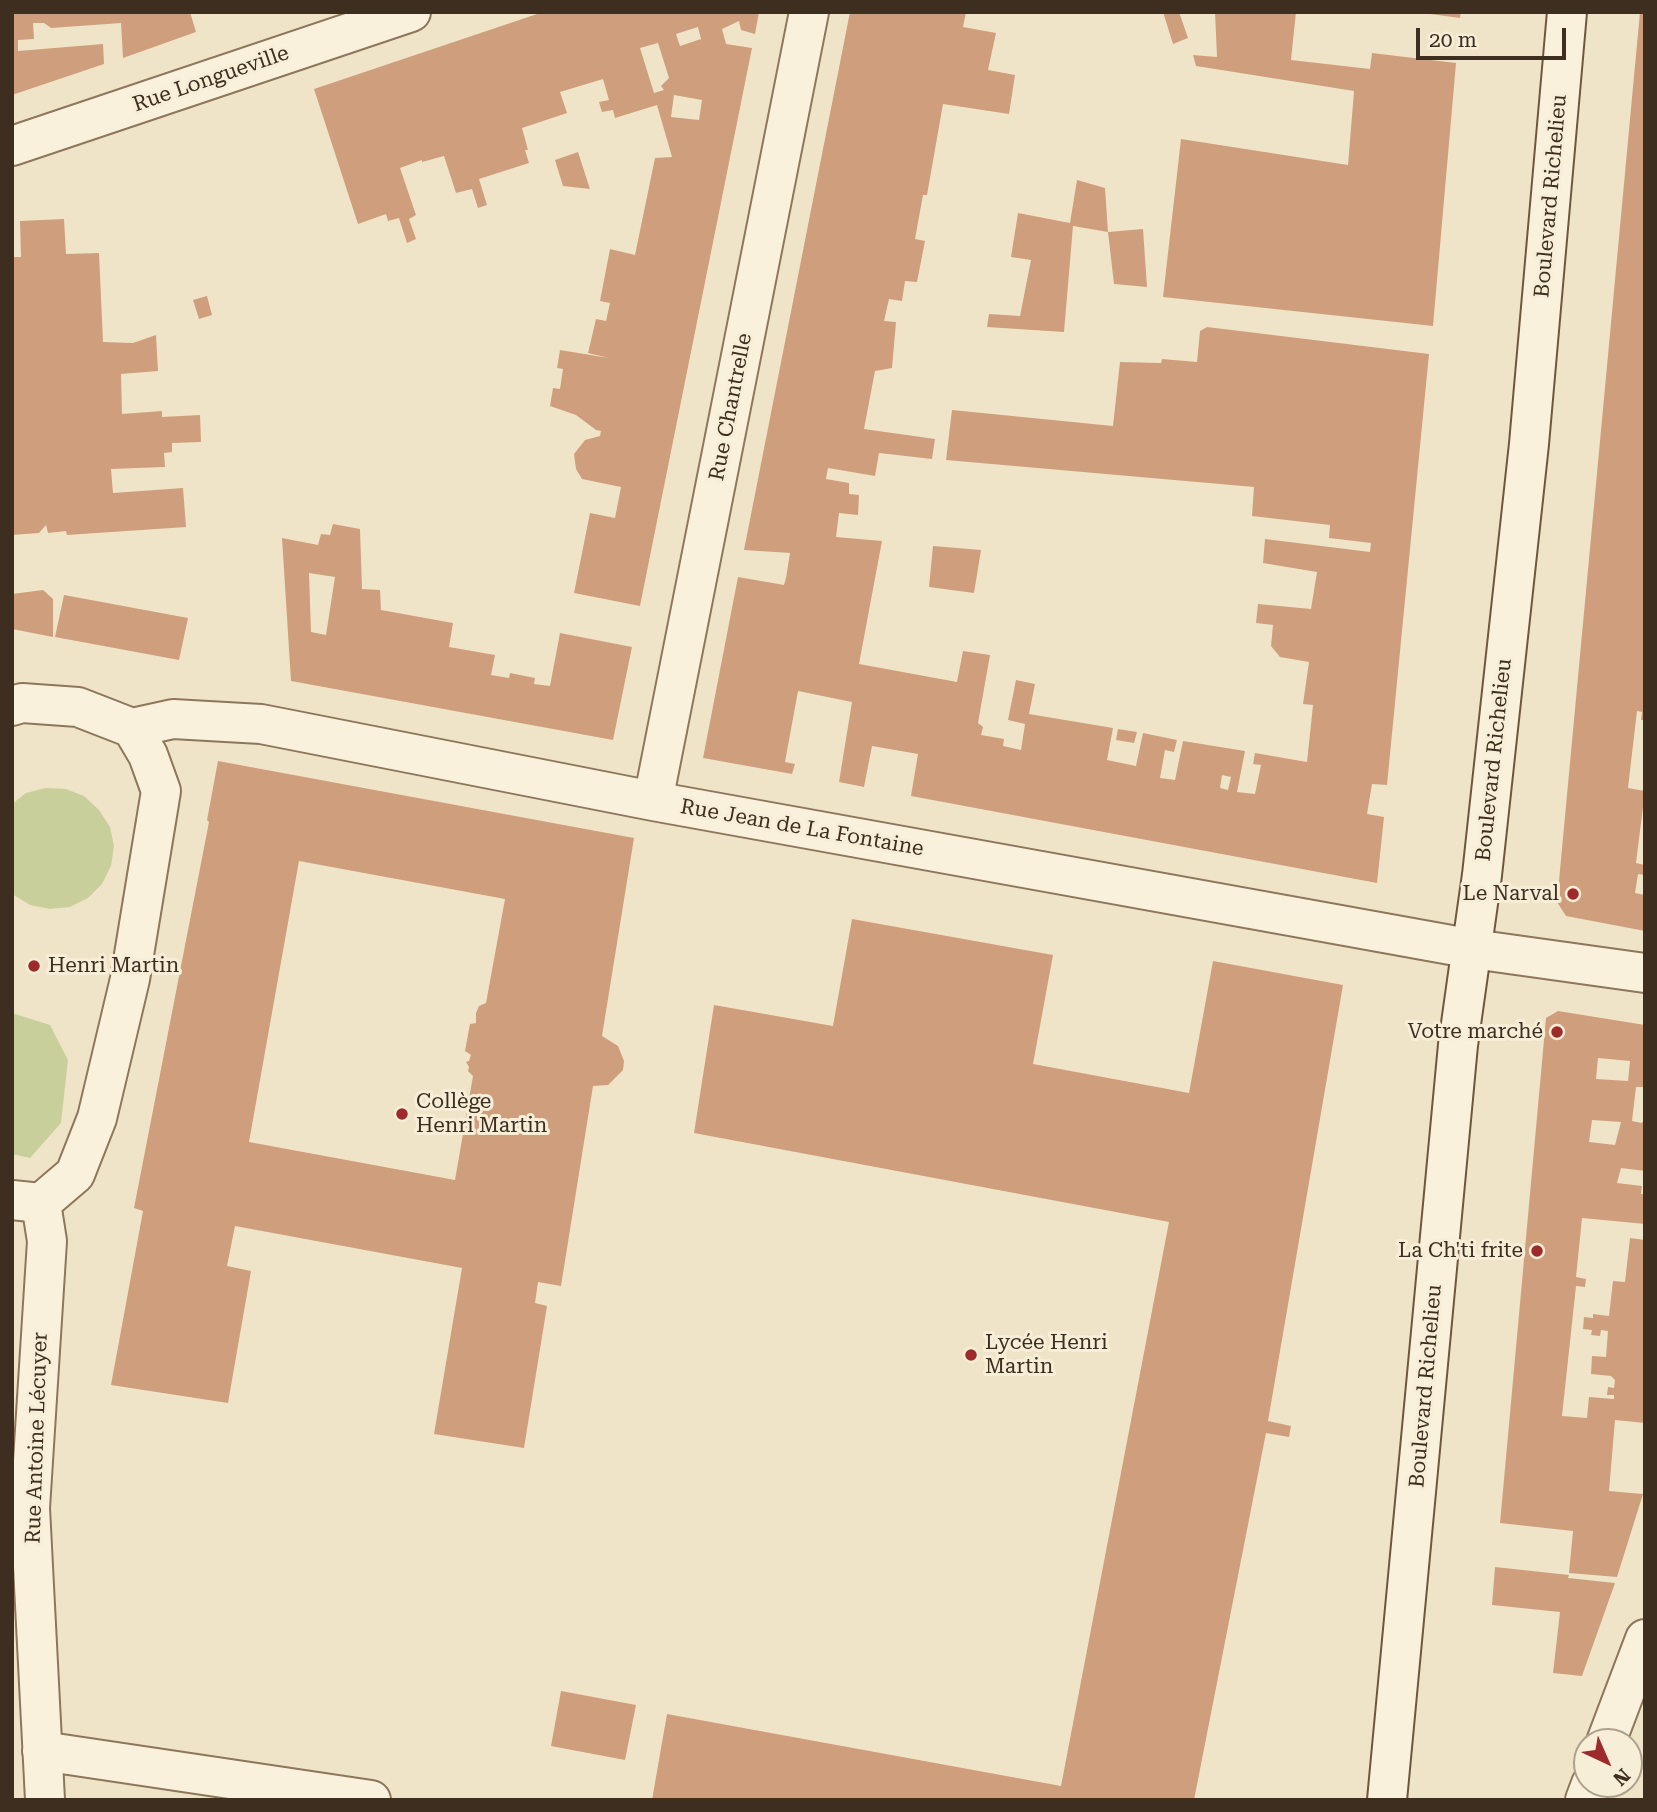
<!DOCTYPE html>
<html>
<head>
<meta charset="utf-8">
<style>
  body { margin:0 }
  #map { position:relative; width:1657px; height:1812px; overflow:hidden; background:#f0e4c8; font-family:"Roboto Serif",serif }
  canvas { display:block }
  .frame { position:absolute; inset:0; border:14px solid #3d2e20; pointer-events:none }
  .north { position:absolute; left:1573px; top:1728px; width:70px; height:70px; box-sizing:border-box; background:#f7eed8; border:2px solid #ada18e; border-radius:50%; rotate:136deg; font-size:19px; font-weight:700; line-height:28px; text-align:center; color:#3d2e20 }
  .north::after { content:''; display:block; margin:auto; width:24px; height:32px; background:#9e2a2b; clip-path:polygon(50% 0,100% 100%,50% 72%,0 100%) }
  .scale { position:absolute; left:1416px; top:28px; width:150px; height:32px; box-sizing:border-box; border:4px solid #3d2e20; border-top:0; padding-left:9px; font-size:21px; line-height:24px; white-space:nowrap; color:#3d2e20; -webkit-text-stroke:5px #f7eed8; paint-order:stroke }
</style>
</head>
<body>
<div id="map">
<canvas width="1657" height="1812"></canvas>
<div class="frame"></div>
<div class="north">N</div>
<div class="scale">20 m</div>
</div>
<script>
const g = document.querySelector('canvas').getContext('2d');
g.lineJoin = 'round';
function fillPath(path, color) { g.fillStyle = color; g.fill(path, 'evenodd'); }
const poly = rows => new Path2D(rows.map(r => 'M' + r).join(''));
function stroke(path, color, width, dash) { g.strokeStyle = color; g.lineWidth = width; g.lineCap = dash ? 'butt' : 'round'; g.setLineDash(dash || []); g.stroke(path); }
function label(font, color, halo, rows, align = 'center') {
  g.font = font + ' "Roboto Serif",serif'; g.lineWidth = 6; g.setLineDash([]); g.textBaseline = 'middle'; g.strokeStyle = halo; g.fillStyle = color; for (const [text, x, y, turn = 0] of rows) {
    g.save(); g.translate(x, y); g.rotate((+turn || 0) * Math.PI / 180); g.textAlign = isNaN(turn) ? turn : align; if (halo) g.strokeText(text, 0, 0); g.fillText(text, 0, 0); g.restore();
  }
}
const green = poly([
  [46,788,66,789,84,796,99,810,110,827,114,846,111,866,102,884,88,898,70,907,50,909,30,905,12,894,12,804,26,793],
  [12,1013,50,1025,68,1060,61,1123,30,1158,12,1154]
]);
const building = poly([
  [12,12,190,12,196,32,123,58,121,23,51,28,44,23,33,23,34,39,18,40,18,51,103,44,104,64,12,95],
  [543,12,759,12,755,34,741,30,739,21,722,29,726,44,752,48,640,606,574,593,590,513,615,518,621,487,582,479,576,469,574,454,585,440,600,436,601,431,596,430,576,415,550,406,553,388,560,389,563,369,557,368,560,350,609,358,588,353,596,319,606,321,610,303,600,301,610,249,635,255,655,158,672,157,657,105,615,118,613,110,602,112,599,102,609,100,603,79,560,92,567,113,522,128,528,150,525,150,529,163,479,179,487,205,478,208,472,189,456,193,444,156,422,162,422,160,400,168,416,215,409,219,416,239,407,243,399,218,388,221,386,214,358,224,314,89],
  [698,27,701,39,680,46,676,34],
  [658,43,669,78,661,86,664,90,654,93,640,48],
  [674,95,702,100,699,120,671,117],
  [850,12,966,12,963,27,996,33,988,70,1015,75,1009,114,943,104,927,195,923,195,915,239,925,241,917,282,905,281,902,301,889,299,884,321,896,322,892,368,875,371,864,429,935,439,932,459,879,453,875,476,828,468,826,479,849,483,849,494,859,495,858,515,839,513,836,537,882,541,859,664,957,682,963,651,990,655,978,723,983,727,981,735,1004,739,1003,746,1021,750,1025,724,1008,720,1016,680,1035,684,1029,714,1113,728,1107,760,1136,766,1143,733,1177,740,1174,752,1165,750,1160,778,1175,780,1183,741,1245,751,1237,792,1255,794,1261,765,1253,764,1255,753,1307,762,1313,705,1303,704,1309,662,1280,657,1271,646,1273,625,1256,623,1258,604,1311,609,1317,572,1263,563,1265,539,1370,552,1371,543,1329,538,1330,525,1252,516,1254,487,946,460,952,410,1113,426,1120,362,1161,363,1162,359,1197,362,1200,331,1207,327,1429,354,1387,785,1372,784,1367,814,1384,817,1377,883,911,796,918,754,872,746,864,787,839,782,852,702,798,691,785,762,795,764,792,774,703,758,738,577,784,585,786,578,790,553,744,550],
  [1222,775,1231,777,1228,790,1220,788],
  [1163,12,1179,12,1188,38,1173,44],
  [1215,12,1296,12,1291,60,1370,69,1372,53,1456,63,1433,326,1163,297,1181,139,1348,165,1354,91,1196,66,1193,55,1217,57],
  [1430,12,1461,12,1460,18,1430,14],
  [1640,12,1645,12,1645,720,1641,720,1642,712,1637,711,1628,788,1645,791,1636,863,1645,865,1645,867,1644,875,1638,874,1635,893,1645,895,1645,931,1566,916,1557,902],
  [578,152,590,189,563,186,555,160],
  [1077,180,1105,188,1108,232,1073,226,1064,332,987,327,989,314,1020,316,1031,260,1011,257,1018,213,1070,223],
  [64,219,66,254,99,253,103,342,133,343,156,335,158,371,121,374,122,414,162,411,162,417,200,415,201,442,172,443,172,452,164,453,165,467,111,469,113,493,183,488,186,527,67,535,66,531,48,533,46,525,39,533,12,535,12,257,21,257,20,221],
  [1143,229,1147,287,1114,284,1108,232],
  [207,296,212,315,199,319,193,300],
  [333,524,360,529,362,589,380,590,381,610,453,623,449,647,495,655,491,675,509,678,510,673,535,678,534,684,550,686,560,633,632,647,613,740,291,681,282,538,318,545,321,534,330,535],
  [309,573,335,577,326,635,311,632],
  [933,546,981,550,974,593,929,587],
  [43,590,53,599,53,637,12,629,12,594],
  [64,595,188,618,179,660,55,637],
  [1118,729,1137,732,1134,743,1116,740],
  [218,761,634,838,602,1036,618,1046,624,1061,623,1070,608,1085,593,1086,561,1286,538,1282,535,1303,547,1306,524,1448,434,1434,462,1268,235,1226,227,1266,251,1271,228,1403,111,1385,143,1211,134,1208,209,822,207,820],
  [299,861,505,899,486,1003,479,1006,476,1013,476,1023,470,1024,465,1051,471,1055,469,1061,466,1062,469,1067,468,1071,473,1076,455,1180,249,1142],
  [852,919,1053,955,1033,1064,1189,1093,1213,961,1343,985,1268,1421,1291,1426,1289,1437,1266,1433,1194,1800,652,1800,667,1714,1061,1786,1169,1222,694,1133,714,1005,833,1026],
  [1558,1011,1645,1025,1645,1087,1636,1087,1632,1121,1642,1123,1645,1117,1645,1171,1621,1168,1617,1183,1642,1186,1641,1194,1645,1194,1645,1224,1582,1218,1576,1277,1586,1279,1585,1287,1576,1286,1562,1416,1587,1418,1589,1397,1614,1399,1614,1395,1607,1395,1608,1387,1614,1388,1615,1380,1611,1376,1591,1374,1592,1356,1606,1357,1608,1331,1601,1330,1600,1336,1591,1335,1592,1330,1583,1329,1584,1317,1593,1318,1593,1314,1609,1316,1613,1281,1625,1282,1630,1238,1645,1240,1645,1423,1615,1420,1609,1491,1643,1494,1617,1577,1569,1573,1573,1531,1500,1523,1546,1018],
  [1598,1058,1630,1061,1628,1081,1596,1079],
  [1592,1120,1621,1122,1615,1145,1589,1142],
  [1495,1567,1569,1575,1568,1578,1615,1583,1582,1676,1553,1673,1560,1612,1492,1605],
  [561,1691,636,1705,625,1760,551,1746]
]);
const street = poly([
  [12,146,411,12],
  [12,706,22,703,78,707,132,728,148,755,161,791,130,979,97,1118,75,1174,41,1203,12,1200],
  [132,728,173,719,261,724,653,801,1473,949,1645,973],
  [653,801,809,12],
  [41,1203,47,1241,30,1508,45,1800],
  [1606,1742,1645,1639],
  [42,1751,371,1800],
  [1585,1800,1591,1784]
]);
const secondary = poly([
  [1387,1800,1458,1045,1482,875,1529,444,1567,12]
]);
const markers = [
  [1573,894,7,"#9e2a2b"],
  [34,966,7,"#9e2a2b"],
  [1557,1032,7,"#9e2a2b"],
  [402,1114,7,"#9e2a2b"],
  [1537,1251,7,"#9e2a2b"],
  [971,1355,7,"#9e2a2b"]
];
const streetNames = [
  ["Rue Longueville",211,79,-19],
  ["Boulevard Richelieu",1551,196,-85],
  ["Rue Chantrelle",731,407,-79],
  ["Boulevard Richelieu",1494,760,-84],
  ["Rue Jean de La Fontaine",802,828,10],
  ["Boulevard Richelieu",1426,1386,-85],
  ["Rue Antoine Lécuyer",37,1438,-88]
];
const poiNames = [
  ["Le Narval",1559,894],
  ["Henri Martin",48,966,"left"],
  ["Votre marché",1543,1032],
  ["Collège",416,1102,"left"],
  ["Henri Martin",416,1126,"left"],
  ["La Ch'ti frite",1523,1251],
  ["Lycée Henri",985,1343,"left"],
  ["Martin",985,1367,"left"]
];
fillPath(green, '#c9cf9b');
fillPath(building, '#cf9f7d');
stroke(street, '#8d765c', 42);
stroke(secondary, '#6f573f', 42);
stroke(street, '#faf1dc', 38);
stroke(secondary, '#faf1dc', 38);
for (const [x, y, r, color] of markers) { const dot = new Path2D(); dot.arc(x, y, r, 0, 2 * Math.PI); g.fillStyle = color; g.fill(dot); stroke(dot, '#f7eed8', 2.5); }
label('21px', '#3d2e20', '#f7eed8', streetNames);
label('21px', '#3d2e20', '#f7eed8', poiNames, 'right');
</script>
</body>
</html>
